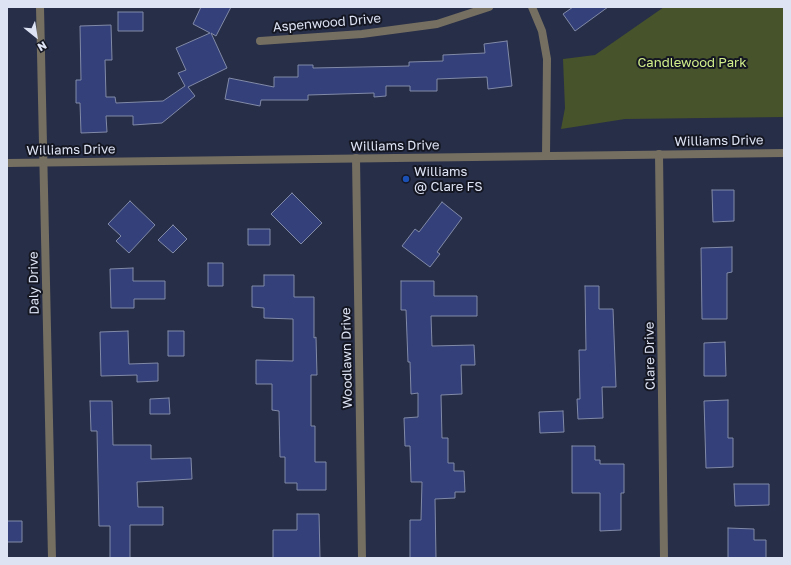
<!DOCTYPE html>
<html>
<head>
<meta charset="utf-8">
<style>
  body { margin:0 }
  #map { position:relative; width:791px; height:565px; overflow:hidden; background:#272e47; font-family:"Golos Text",sans-serif }
  canvas { display:block }
  .frame { position:absolute; inset:0; border:8px solid #dee3f4; pointer-events:none }
  .north { position:absolute; left:16px; top:16px; width:40px; height:40px; -webkit-text-stroke:3px #141722; paint-order:stroke; rotate:150deg; font-size:11px; font-weight:700; line-height:16px; text-align:center; color:#dee3f4 }
  .north::after { content:''; display:block; margin:auto; width:14px; height:18px; background:#dee3f4; clip-path:polygon(50% 0,100% 100%,50% 72%,0 100%) }
</style>
</head>
<body>
<div id="map">
<canvas width="791" height="565"></canvas>
<div class="frame"></div>
<div class="north">N</div>
</div>
<script>
const g = document.querySelector('canvas').getContext('2d');
g.lineJoin = 'round';
function fillPath(path, color) { g.fillStyle = color; g.fill(path, 'evenodd'); }
const poly = rows => new Path2D(rows.map(r => 'M' + r).join(''));
function stroke(path, color, width, dash) { g.strokeStyle = color; g.lineWidth = width; g.lineCap = dash ? 'butt' : 'round'; g.setLineDash(dash || []); g.stroke(path); }
function label(font, color, halo, rows, align = 'center') {
  g.font = font + ' "Golos Text",sans-serif'; g.lineWidth = 4; g.setLineDash([]); g.textBaseline = 'middle'; g.strokeStyle = halo; g.fillStyle = color; for (const [text, x, y, turn = 0] of rows) {
    g.save(); g.translate(x, y); g.rotate((+turn || 0) * Math.PI / 180); g.textAlign = isNaN(turn) ? turn : align; if (halo) g.strokeText(text, 0, 0); g.fillText(text, 0, 0); g.restore();
  }
}
const green = poly([
  [664,7,784,7,784,117,625,119,561,129,565,108,563,59,595,55]
]);
const building = poly([
  [201,7,231,7,216,36,211,33,227,68,188,87,195,96,162,123,133,125,133,116,106,116,107,132,81,133,80,103,76,103,76,80,81,80,80,26,111,25,112,60,105,60,106,97,115,97,116,103,163,101,185,86,178,73,186,70,176,48,210,33,193,24,201,7],
  [573,7,608,7,575,31,563,14,573,7],
  [118,12,143,12,143,31,118,31,118,12],
  [507,41,512,86,488,89,487,77,437,79,437,91,410,91,410,86,386,86,386,96,374,97,374,93,308,95,308,100,261,100,260,106,225,99,229,78,274,87,274,77,298,77,298,65,313,65,313,68,409,66,409,62,443,61,443,55,485,53,484,44,507,41],
  [712,190,734,190,734,221,713,222,712,190],
  [292,193,322,223,301,244,271,214,292,193],
  [130,201,155,225,129,253,116,241,121,236,108,224,130,201],
  [442,202,462,218,437,252,440,254,430,267,402,246,415,229,419,232,442,202],
  [173,225,187,239,173,253,158,240,173,225],
  [248,229,270,229,270,245,248,245,248,229],
  [732,247,732,272,727,273,727,319,702,319,701,248,732,247],
  [208,263,223,263,223,286,208,286,208,263],
  [133,268,133,281,165,281,165,299,134,299,134,308,111,308,110,269,133,268],
  [264,275,294,275,294,297,314,297,314,338,316,337,317,375,311,375,311,426,315,426,315,462,326,462,326,490,297,490,297,483,285,483,285,457,280,457,279,411,272,410,272,384,256,384,256,360,293,361,293,319,264,318,264,308,252,307,252,286,264,286,264,275],
  [401,281,434,281,434,296,477,296,477,316,431,316,432,346,474,345,475,365,461,365,462,394,441,395,442,438,448,438,448,463,454,463,454,471,464,471,465,492,455,492,455,498,435,499,436,558,410,558,410,520,421,520,422,482,411,482,410,446,405,446,404,418,418,417,418,393,411,394,410,362,408,362,406,310,401,310,401,281],
  [585,286,599,286,599,309,613,309,616,387,602,387,603,418,578,419,577,399,580,399,579,350,586,350,585,286],
  [128,331,129,364,158,363,158,381,137,382,137,375,101,376,100,332,128,331],
  [168,331,184,331,184,356,168,356,168,331],
  [725,342,726,376,704,376,704,343,725,342],
  [169,398,170,414,150,414,150,399,169,398],
  [728,400,728,438,733,438,733,467,706,468,704,401,728,400],
  [90,401,112,401,113,445,151,445,151,459,191,458,192,479,137,482,138,507,163,507,163,525,130,525,130,558,110,558,110,526,99,526,97,431,91,431,90,401],
  [563,411,564,432,540,433,539,412,563,411],
  [572,446,595,446,595,460,600,460,600,464,624,464,624,493,621,493,621,530,600,531,600,493,572,493,572,446],
  [734,484,769,484,769,505,735,506,734,484],
  [297,514,319,514,320,558,273,558,273,530,297,530,297,514],
  [7,521,22,521,22,542,7,542,7,521],
  [728,528,754,529,754,540,766,540,766,558,728,558,728,528]
]);
const minor = poly([
  [40,7,52,558],
  [532,7,542,31,547,59,546,156],
  [260,41,362,34,437,24,489,7],
  [659,154,664,558],
  [356,158,362,558]
]);
const tertiary = poly([
  [7,163,784,153]
]);
const markers = [
  [406,179,4,"#1a4fb4"]
];
const streetNames = [
  ["Aspenwood Drive",327,23,-5],
  ["Williams Drive",719,141,-1],
  ["Williams Drive",395,146,-1],
  ["Williams Drive",71,150,-1],
  ["Daly Drive",34,283,-91],
  ["Clare Drive",650,356,-91],
  ["Woodlawn Drive",347,358,-91]
];
const parkNames = [
  ["Candlewood Park",692,63]
];
const poiNames = [
  ["Williams",414,172],
  ["@ Clare FS",414,187]
];
fillPath(green, '#47532b');
fillPath(building, '#34407a');
stroke(building, '#818aa7', 1);
stroke(minor, '#756f62', 8);
stroke(tertiary, '#756f62', 8);
for (const [x, y, r, color] of markers) { const dot = new Path2D(); dot.arc(x, y, r, 0, 2 * Math.PI); g.fillStyle = color; g.fill(dot); stroke(dot, '#141722', 1.5); }
label('13px', '#dee3f4', '#141722', streetNames);
label('13px', '#d2ef8b', '#141722', parkNames);
label('13px', '#dee3f4', '#141722', poiNames, 'left');
</script>
</body>
</html>
